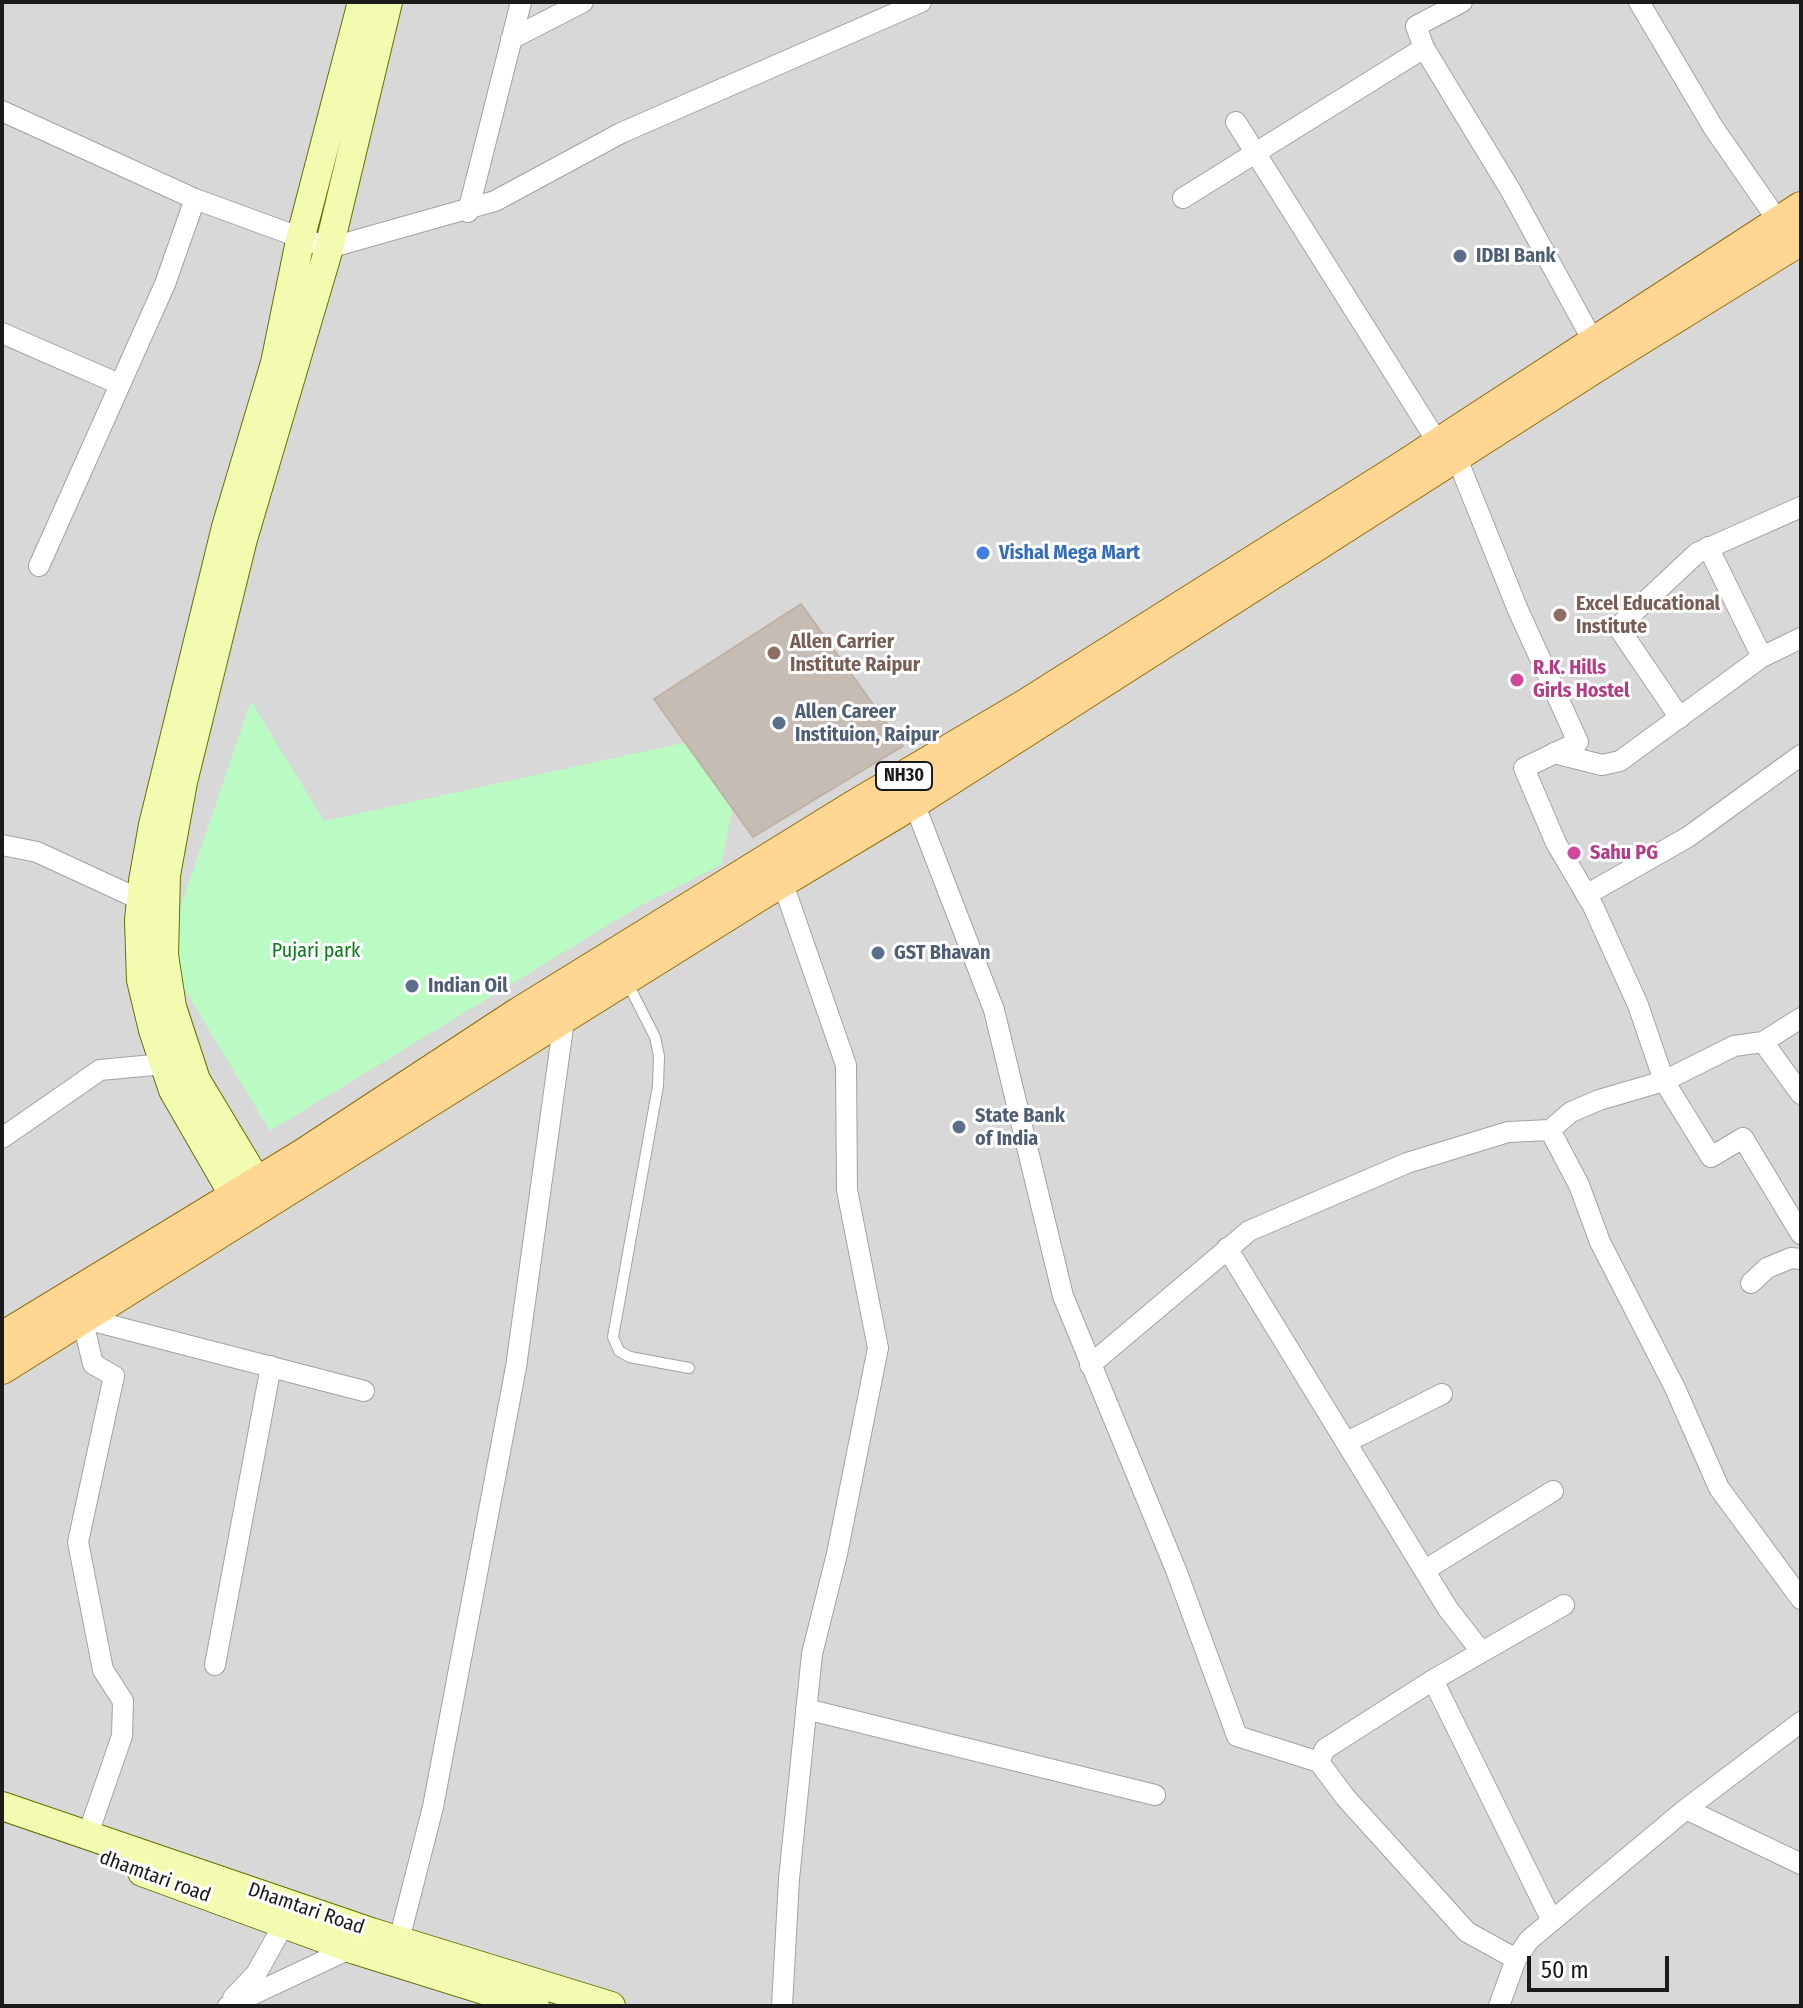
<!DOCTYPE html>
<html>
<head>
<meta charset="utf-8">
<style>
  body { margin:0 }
  #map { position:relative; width:1803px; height:2008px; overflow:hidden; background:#ede9e0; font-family:"Fira Sans Condensed",sans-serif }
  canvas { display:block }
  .frame { position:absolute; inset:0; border:4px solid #1b1b1b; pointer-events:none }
  .scale { position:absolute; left:1527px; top:1956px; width:142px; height:36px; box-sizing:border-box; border:4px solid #1b1b1b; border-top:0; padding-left:10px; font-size:24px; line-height:28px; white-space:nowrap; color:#1b1b1b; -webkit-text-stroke:6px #fff; paint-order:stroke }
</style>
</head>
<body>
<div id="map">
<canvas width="1803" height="2008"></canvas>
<div class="frame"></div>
<div class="scale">50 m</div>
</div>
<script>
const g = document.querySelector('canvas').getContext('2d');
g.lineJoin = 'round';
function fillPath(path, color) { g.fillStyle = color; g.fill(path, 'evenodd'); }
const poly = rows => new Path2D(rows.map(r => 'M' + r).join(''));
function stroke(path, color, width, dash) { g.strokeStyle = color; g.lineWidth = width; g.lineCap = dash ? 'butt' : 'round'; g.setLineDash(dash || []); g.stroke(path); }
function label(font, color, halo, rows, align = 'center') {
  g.font = font + ' "Fira Sans Condensed",sans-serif'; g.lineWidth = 6; g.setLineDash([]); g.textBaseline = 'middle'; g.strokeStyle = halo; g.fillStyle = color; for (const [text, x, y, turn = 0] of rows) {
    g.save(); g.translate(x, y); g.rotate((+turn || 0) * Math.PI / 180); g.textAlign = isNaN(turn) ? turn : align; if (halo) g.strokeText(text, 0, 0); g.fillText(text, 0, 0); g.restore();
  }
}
const residential = poly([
  [2,2,1801,2,1801,2006,2,2006]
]);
const park = poly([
  [251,701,324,821,748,729,721,865,636,908,270,1131,164,955]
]);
const building = poly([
  [801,604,903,746,753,837,654,699,801,604]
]);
const lane = poly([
  [627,982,655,1037,659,1056,658,1086,613,1337,619,1351,630,1357,689,1368]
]);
const street = poly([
  [1462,2,1416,26,1424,48,1511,191,1593,341],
  [1639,2,1713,127,1785,231],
  [511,39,583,2],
  [2,111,195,199,329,248,495,201,621,133,921,2],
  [1236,122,1438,443],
  [1183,198,1424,48],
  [468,212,521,2],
  [2,333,119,384],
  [1456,456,1518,610,1578,742,1524,768,1556,843,1593,906,1638,1005,1664,1081,1711,1157,1743,1138,1801,1234],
  [1708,547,1762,657],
  [39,566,165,284,195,199],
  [1680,718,1618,627,1697,553,1801,507],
  [1554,753,1602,765,1620,761,1762,657,1801,638],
  [914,803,994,1010,1063,1296,1176,1570,1237,1736,1319,1762,1345,1797,1467,1932,1516,1959],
  [2,845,37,852,141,900],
  [1586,895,1688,837,1801,755],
  [1763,1042,1801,1094],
  [1550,1130,1579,1185,1600,1242,1675,1388,1719,1488,1801,1599],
  [2,1138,100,1070,164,1064],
  [1227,1248,1448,1609,1480,1650],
  [1751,1283,1767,1268,1791,1258,1801,1259],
  [1090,1365,1249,1231,1407,1163,1508,1132,1550,1130,1571,1112,1599,1100,1664,1081,1734,1046,1763,1042,1801,1018],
  [1347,1442,1442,1394],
  [1425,1570,1553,1491],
  [215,1665,271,1366],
  [1433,1680,1552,1921],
  [806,1709,1155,1795],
  [1319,1762,1325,1749,1433,1680,1564,1605],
  [1686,1809,1801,1864],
  [88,1834,122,1736,123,1701,103,1670,78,1542,114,1376,93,1364,82,1318,364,1391],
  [399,1940,433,1807,516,1367,564,1020],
  [233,1998,256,1974,284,1924],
  [228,2006,358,1945],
  [782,2006,789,1879,812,1654,837,1554,878,1348,847,1190,846,1065,782,881],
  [1499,2006,1516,1959,1529,1940,1686,1809,1801,1722]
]);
const secondary = poly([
  [268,1200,196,1080,172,1007,164,955,166,875,183,782,243,539,329,248,388,2],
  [245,1215,173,1090,153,1030,141,980,139,920,143,881,153,825,226,527,275,363,301,236,362,2],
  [2,1806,371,1932,611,2006],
  [142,1872,355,1950,535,2006]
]);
const primary = poly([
  [2,1337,303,1154,518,1013,853,806,1026,704,1397,470,1801,207],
  [2,1369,759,896,914,803,1604,362,1801,240]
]);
const markers = [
  [1460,256,8,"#5c6f8a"],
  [983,553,8,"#3f7fe0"],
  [1560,615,8,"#8d6e63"],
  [774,653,8,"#8d6e63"],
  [1517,680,8,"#d1479c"],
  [779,723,8,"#5c6f8a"],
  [1574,853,8,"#d1479c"],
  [878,953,8,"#5c6f8a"],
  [412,986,8,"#5c6f8a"],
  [959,1127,8,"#5c6f8a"]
];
const shields = [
  [904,776,56]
];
const shieldNames = [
  ["NH30",904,776]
];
const serviceNames = [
  ["IDBI Bank",1476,256],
  ["Allen Career",795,712],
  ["Instituion, Raipur",795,735],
  ["GST Bhavan",894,953],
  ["Indian Oil",428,986],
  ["State Bank",975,1116],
  ["of India",975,1139]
];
const shopNames = [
  ["Vishal Mega Mart",999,553]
];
const educationNames = [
  ["Excel Educational",1576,604],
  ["Institute",1576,627],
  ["Allen Carrier",790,642],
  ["Institute Raipur",790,665]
];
const hotelNames = [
  ["R.K. Hills",1533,668],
  ["Girls Hostel",1533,691],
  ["Sahu PG",1590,853]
];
const parkNames = [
  ["Pujari park",316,951]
];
const streetNames = [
  ["dhamtari road",155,1877,20],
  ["Dhamtari Road",306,1909,19]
];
fillPath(residential, '#d9d8d8');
fillPath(park, '#b9fbc2');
fillPath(building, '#c5bcb3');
stroke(building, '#bfb0a2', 2);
stroke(lane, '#a2a2a2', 12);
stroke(street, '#a2a2a2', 22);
stroke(secondary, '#607301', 30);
stroke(primary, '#926a00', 32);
stroke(lane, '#fff', 10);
stroke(street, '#fff', 20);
stroke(secondary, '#f3fbb0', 28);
stroke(primary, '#ffd793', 30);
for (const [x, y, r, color] of markers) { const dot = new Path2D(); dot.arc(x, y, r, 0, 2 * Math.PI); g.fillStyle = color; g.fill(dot); stroke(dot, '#fff', 3); }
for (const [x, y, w] of shields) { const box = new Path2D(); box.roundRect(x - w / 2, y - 14, w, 28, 6); g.fillStyle = '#fff'; g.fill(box); stroke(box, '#1b1b1b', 2); }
label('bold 18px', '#1b1b1b', null, shieldNames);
label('bold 20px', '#4e5e75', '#fff', serviceNames, 'left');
label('bold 20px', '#366cbe', '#fff', shopNames, 'left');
label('bold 20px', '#785e54', '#fff', educationNames, 'left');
label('bold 20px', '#b23c85', '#fff', hotelNames, 'left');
label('20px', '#077b18', '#fff', parkNames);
label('20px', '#1b1b1b', '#fff', streetNames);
</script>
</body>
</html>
